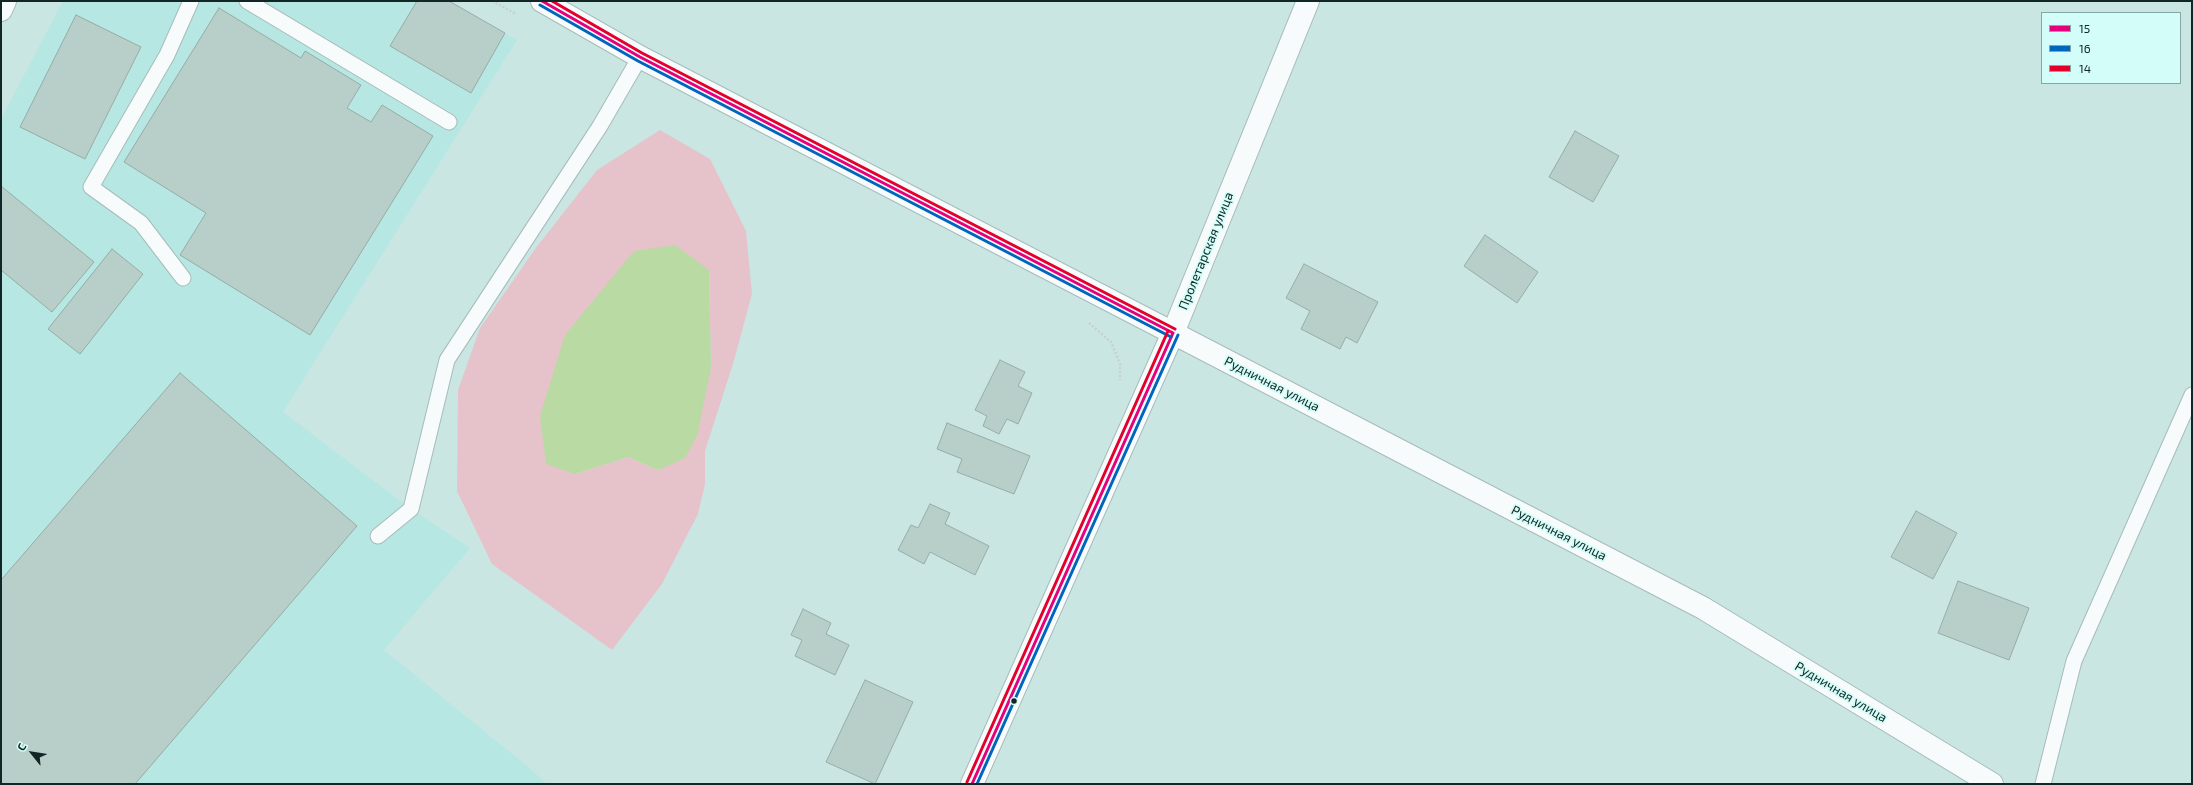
<!DOCTYPE html>
<html>
<head>
<meta charset="utf-8">
<style>
  body { margin:0 }
  #map { position:relative; width:2193px; height:785px; overflow:hidden; background:#c9e6e3; font-family:"Exo 2",sans-serif }
  canvas { display:block }
  .frame { position:absolute; inset:0; border:2px solid #122725; pointer-events:none }
  .legend { position:absolute; left:2041px; top:12px; width:140px; height:72px; box-sizing:border-box; background:#d3fdf8; border:1px solid #86a7a4; margin:0; padding:5px 7px; list-style:none; font-size:12px; color:#122725 }
  .legend li { display:flex; align-items:center; gap:8px; height:20px }
  .legend b { width:20px; border:1px solid #86a7a4 }
  .north { position:absolute; left:12px; top:733px; width:40px; height:40px; -webkit-text-stroke:3px #d3fdf8; paint-order:stroke; rotate:300deg; font-size:11px; font-weight:700; line-height:16px; text-align:center; color:#122725 }
  .north::after { content:''; display:block; margin:auto; width:14px; height:18px; background:#122725; clip-path:polygon(50% 0,100% 100%,50% 72%,0 100%) }
</style>
</head>
<body>
<div id="map">
<canvas width="2193" height="785"></canvas>
<div class="frame"></div>
<ul class="legend">
<li><b style="height:5px;background:#e5007d"></b>15</li>
<li><b style="height:5px;background:#0065bd"></b>16</li>
<li><b style="height:5px;background:#e4002b"></b>14</li>
</ul>
<div class="north">С</div>
</div>
<script>
const g = document.querySelector('canvas').getContext('2d');
g.lineJoin = 'round';
function fillPath(path, color) { g.fillStyle = color; g.fill(path, 'evenodd'); }
const poly = rows => new Path2D(rows.map(r => 'M' + r).join(''));
function stroke(path, color, width, dash) { g.strokeStyle = color; g.lineWidth = width; g.lineCap = dash ? 'butt' : 'round'; g.setLineDash(dash || []); g.stroke(path); }
function label(font, color, halo, rows, align = 'center') {
  g.font = font + ' "Exo 2",sans-serif'; g.lineWidth = 3.5; g.setLineDash([]); g.textBaseline = 'middle'; g.strokeStyle = halo; g.fillStyle = color; for (const [text, x, y, turn = 0] of rows) {
    g.save(); g.translate(x, y); g.rotate((+turn || 0) * Math.PI / 180); g.textAlign = isNaN(turn) ? turn : align; if (halo) g.strokeText(text, 0, 0); g.fillText(text, 0, 0); g.restore();
  }
}
const built = poly([
  [63,1,449,1,517,40,283,412,411,509,470,548,384,650,526,765,547,784,1,784,1,119]
]);
const green = poly([
  [660,130,710,159,746,231,752,294,733,364,705,451,705,484,698,514,662,584,612,650,492,564,457,491,458,390,480,328,535,249,597,170],
  [709,270,711,368,658,470,628,457,575,474]
]);
const water = poly([
  [675,245,709,270,711,368,697,436,685,458,658,470,628,457,575,474,546,464,540,416,565,335,634,251]
]);
const building = poly([
  [417,1,449,1,505,33,471,93,390,46,417,1],
  [219,8,301,58,305,51,361,85,347,108,371,122,382,105,433,136,310,335,180,255,206,213,124,162,219,8],
  [76,15,141,47,85,159,20,127,76,15],
  [1575,131,1619,156,1593,202,1549,177,1575,131],
  [1,186,94,262,52,312,1,270,1,186],
  [1485,235,1538,272,1517,303,1464,266,1485,235],
  [112,249,143,274,80,354,48,329,112,249],
  [1304,264,1378,302,1357,343,1346,337,1340,349,1301,329,1310,311,1286,298,1304,264],
  [1000,360,1025,372,1018,386,1032,393,1018,424,1007,419,999,434,983,426,987,416,975,410,1000,360],
  [180,373,357,526,135,784,1,784,1,580,180,373],
  [947,423,1030,456,1014,494,957,472,962,459,937,449,947,423],
  [930,504,950,513,945,524,989,546,975,575,930,552,924,564,898,550,911,525,918,528,930,504],
  [1916,511,1957,533,1933,579,1891,557,1916,511],
  [1958,581,2029,608,2009,660,1938,633,1958,581],
  [803,609,831,623,826,634,849,645,835,675,795,656,802,640,791,635,803,609],
  [865,680,913,702,875,784,826,762,865,680]
]);
const path = poly([
  [492,1,516,14],
  [1089,323,1111,342,1120,364,1120,380]
]);
const lane = poly([
  [247,1,449,122],
  [183,278,141,223,91,187,167,55,191,1],
  [378,536,411,509,447,360,600,126,640,57],
  [2043,784,2074,661,2192,395]
]);
const street = poly([
  [1308,1,1173,333,1703,608,1992,784]
]);
const secondary = poly([
  [542,1,640,57,1173,333,972,784],
  [1,10,5,1]
]);
const bus1 = poly([
  [542,1,640,57,1173,333],
  [972,784,1173,333]
]);
const bus2 = poly([
  [540,5,638,61,1171,337],
  [977,784,1178,335]
]);
const bus3 = poly([
  [552,1,642,53,1175,329],
  [967,782,1168,331]
]);
const markers = [
  [1014,701,3.5,"#122725"]
];
const streetNames = [
  ["Пролетарская улица",1206,251,-68],
  ["Рудничная улица",1272,384,27],
  ["Рудничная улица",1559,533,27],
  ["Рудничная улица",1841,692,31]
];
fillPath(built, '#b7e7e2');
fillPath(green, '#e6c3cb');
fillPath(water, '#b9daa2');
fillPath(building, '#b8cec9');
stroke(building, '#96aca7', 1);
stroke(lane, '#a6bcba', 17);
stroke(street, '#a6bcba', 24);
stroke(secondary, '#a6bcba', 24);
stroke(path, '#c8d0cf', 2.5, [2, 2]);
stroke(lane, '#f7fbfb', 15);
stroke(street, '#f7fbfb', 22);
stroke(secondary, '#f7fbfb', 22);
stroke(bus1, '#e5007d', 3);
stroke(bus2, '#0065bd', 3);
stroke(bus3, '#e4002b', 3);
for (const [x, y, r, color] of markers) { const dot = new Path2D(); dot.arc(x, y, r, 0, 2 * Math.PI); g.fillStyle = color; g.fill(dot); stroke(dot, '#d3fdf8', 1.5); }
label('13px', '#122725', '#d3fdf8', streetNames);
</script>
</body>
</html>
